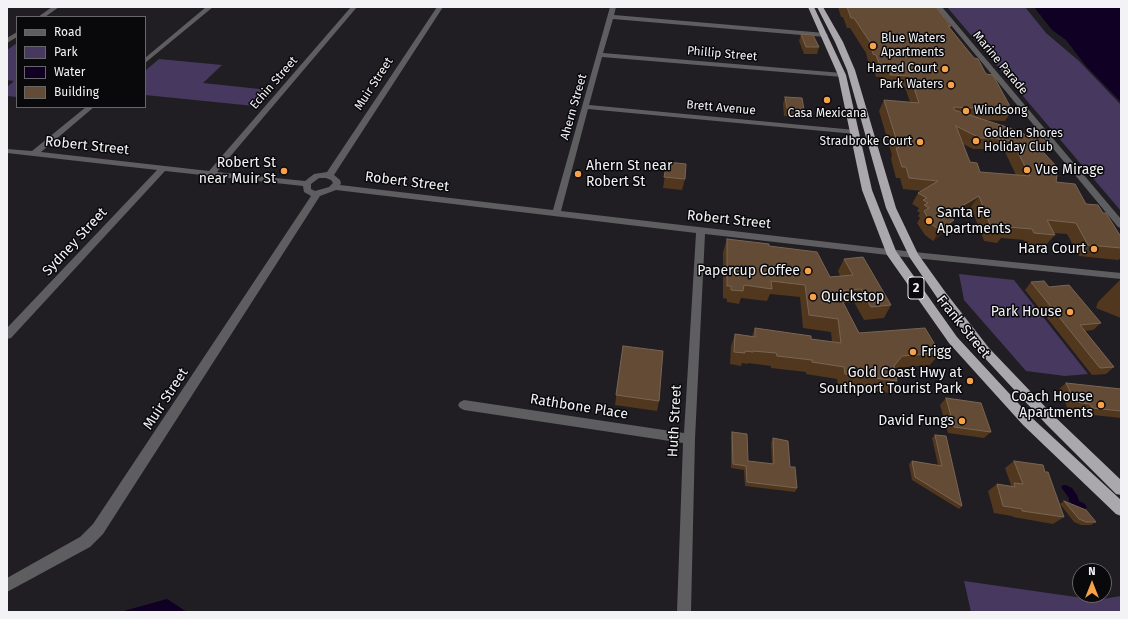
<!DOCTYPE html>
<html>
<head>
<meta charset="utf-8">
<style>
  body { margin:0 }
  #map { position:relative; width:1128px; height:619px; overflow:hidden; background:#201e23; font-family:"Fira Sans",sans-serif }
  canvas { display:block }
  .frame { position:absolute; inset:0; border:8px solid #f3f2f5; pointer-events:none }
  .legend { position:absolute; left:16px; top:16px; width:130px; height:92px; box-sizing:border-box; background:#09090b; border:1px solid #676669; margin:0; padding:5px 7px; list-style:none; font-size:12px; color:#f3f2f5 }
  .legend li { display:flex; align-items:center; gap:8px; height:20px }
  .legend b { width:20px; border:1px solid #676669 }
  .north { position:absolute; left:1072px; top:563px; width:40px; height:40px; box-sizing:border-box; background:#09090b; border:1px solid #676669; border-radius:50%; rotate:0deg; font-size:11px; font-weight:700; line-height:16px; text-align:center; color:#f3f2f5 }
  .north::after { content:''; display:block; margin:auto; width:14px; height:18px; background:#f7a149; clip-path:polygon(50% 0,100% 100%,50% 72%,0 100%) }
</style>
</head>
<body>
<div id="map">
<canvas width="1128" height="619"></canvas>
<div class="frame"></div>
<ul class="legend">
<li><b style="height:5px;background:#5e5d5f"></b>Road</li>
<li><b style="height:11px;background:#473860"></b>Park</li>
<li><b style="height:11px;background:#0f0024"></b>Water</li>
<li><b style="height:11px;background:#634b35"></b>Building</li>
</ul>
<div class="north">N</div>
</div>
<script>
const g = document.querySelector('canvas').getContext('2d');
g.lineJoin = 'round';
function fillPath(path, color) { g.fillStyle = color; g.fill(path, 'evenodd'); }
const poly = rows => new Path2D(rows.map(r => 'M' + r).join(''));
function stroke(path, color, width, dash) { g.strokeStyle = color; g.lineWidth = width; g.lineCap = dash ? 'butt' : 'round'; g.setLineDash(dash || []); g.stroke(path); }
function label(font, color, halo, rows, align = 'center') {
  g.font = font + ' "Fira Sans",sans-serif'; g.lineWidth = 3; g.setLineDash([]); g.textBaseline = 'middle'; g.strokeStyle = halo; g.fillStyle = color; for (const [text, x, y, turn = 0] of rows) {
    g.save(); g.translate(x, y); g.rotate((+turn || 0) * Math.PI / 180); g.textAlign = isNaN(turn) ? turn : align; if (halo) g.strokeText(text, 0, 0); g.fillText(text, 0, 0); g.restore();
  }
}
const green = poly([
  [947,7,1025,7,1046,33,1079,61,1121,105,1121,211],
  [17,43,17,97,7,96,7,87,14,81,7,80,7,50],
  [159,59,222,65,203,83,269,90,254,106,145,95,145,71],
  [959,274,1014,280,1088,374,1065,376,1026,371,964,300],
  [964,581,1097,600,1121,596,1121,612,971,612]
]);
const water = poly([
  [1034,7,1121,7,1121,102,1086,66,1066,40,1052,30],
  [1063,485,1066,485,1072,488,1077,495,1079,501,1085,504,1087,508,1079,510,1072,507,1069,501,1069,498,1061,487],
  [167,599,187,612,120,612]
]);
const minor = poly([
  [52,7,59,7,45,17,38,17,52,7],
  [206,7,213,7,145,63,145,58,206,7],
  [351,7,357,7,217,172,305,181,314,174,327,172,437,7,443,7,334,175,340,180,341,183,340,185,553,210,610,7,616,7,614,15,825,33,828,35,825,37,613,19,603,53,842,73,845,75,842,77,602,57,589,105,855,130,859,132,855,134,588,109,561,211,914,252,1121,273,1121,279,914,258,705,234,695,439,691,612,677,612,683,443,464,410,460,408,458,405,460,402,464,400,684,433,696,233,336,190,320,196,103,534,90,547,7,592,7,578,80,537,93,524,311,196,304,192,303,186,165,171,11,338,7,339,7,328,157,170,7,153,7,149,32,151,86,107,94,107,41,152,209,171,351,7],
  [319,178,326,178,331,180,333,183,329,187,315,191,311,189,311,184,319,178],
  [17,32,17,37,7,43,7,38,17,32]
]);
const tertiary = poly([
  [936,7,942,7,1121,219,1121,228,1118,227,936,7]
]);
const trunk = poly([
  [808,7,814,7,846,75,872,190,896,251,957,337,1031,417,1121,500,1121,516,1116,514,1023,425,976,373,949,343,887,255,862,190,838,75,808,7],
  [817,7,823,7,843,42,855,70,896,208,918,254,946,293,989,348,1054,416,1121,480,1121,495,1116,494,1046,424,981,354,938,299,910,258,886,208,847,70,835,42,817,7]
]);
const wall = poly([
  [838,7,936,7,951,26,950,28,986,74,1012,110,1005,121,984,120,1043,152,1056,182,1086,204,1103,213,1121,237,1121,258,1118,260,1079,256,1067,234,1053,233,1055,235,1045,246,1025,244,1024,240,1001,238,997,243,984,241,971,207,952,219,947,231,933,241,925,235,917,223,920,218,918,216,920,213,917,211,919,208,912,204,918,193,922,191,903,189,900,178,896,178,891,159,892,155,879,111,884,100,910,102,905,87,885,85,883,77,876,77,872,65,869,65,866,53,850,28,847,28,843,17,841,17],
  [963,144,973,149,985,149,1005,152,1016,175,980,172,970,162],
  [801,34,819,47,817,54,804,54,799,41],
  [785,97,804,110,802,117,784,116,783,104],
  [667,162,685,179,682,190,663,188],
  [727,239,769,246,830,277,840,276,838,271,844,259,891,305,884,318,864,320,854,302,844,303,859,333,940,353,930,365,894,368,897,381,889,393,838,386,837,379,806,374,806,372,771,368,771,366,748,363,748,364,742,363,741,366,730,364,731,346,735,334,752,336,755,328,811,339,832,342,831,332,803,328,800,297,770,294,767,301,741,298,739,304,727,302,727,299,723,298,723,252],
  [1121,279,1121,323,1120,323,1121,318,1096,308,1098,302],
  [1031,282,1049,287,1101,323,1093,330,1085,331,1114,367,1106,374,1092,375,1025,290],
  [623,346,659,401,657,411,615,405],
  [1066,383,1121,389,1121,418,1084,414,1083,410,1068,409,1059,389],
  [946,398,991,432,984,438,948,433,940,405],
  [732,432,748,461,772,464,771,443,773,438,790,467,797,488,795,492,745,486,744,470,731,468,731,436],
  [935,435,962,506,959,509,912,480,909,464,912,461,938,465,932,438],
  [1014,461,1064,517,1053,524,1013,517,1012,516,994,513,988,491,997,484,1011,486,1011,485,1005,468],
  [1064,501,1096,522,1091,525,1081,525,1074,522,1060,504]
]);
const shadedWall = poly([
  [979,196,971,207,940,227,947,215],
  [954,220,947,231,933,241,940,230]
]);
const building = poly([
  [844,7,936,7,951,26,948,26,974,58,978,59,986,74,993,75,1012,110,954,107,954,110,1022,132,1027,137,1032,133,1040,135,1047,143,1043,152,1058,168,1056,182,1075,184,1086,204,1098,205,1103,213,1106,213,1121,237,1121,248,1088,245,1076,223,1047,220,1055,235,1034,233,1032,229,1008,227,1005,232,992,230,979,196,947,215,954,220,940,230,931,224,924,211,929,208,924,205,928,203,923,200,927,198,918,193,938,181,909,178,906,167,902,167,896,148,899,148,884,100,919,103,910,76,890,75,888,67,880,66,876,55,873,54,870,42,854,18,851,18,847,7,844,7],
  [956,126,980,138,992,138,1012,141,1030,176,980,172,977,163,970,162,956,126],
  [801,34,813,35,819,47,806,47,801,34],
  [785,97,802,98,804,110,787,108,785,97],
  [667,162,686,164,685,179,664,177,667,162],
  [727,239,769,244,769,246,817,252,830,277,853,275,844,259,863,257,891,305,871,307,861,289,837,291,859,333,925,328,940,353,902,356,894,366,897,381,845,374,844,367,812,362,812,360,777,356,776,353,753,351,753,352,745,351,745,353,734,352,735,334,755,337,755,328,811,336,811,339,841,343,838,319,809,315,805,285,771,281,772,289,744,285,743,291,731,290,731,286,727,286,727,239],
  [1044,281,1049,287,1069,285,1101,323,1080,325,1114,367,1100,368,1031,282,1044,281],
  [623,346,663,351,659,401,616,395,623,346],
  [1066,383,1121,389,1121,411,1092,408,1090,404,1075,402,1066,383],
  [946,398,981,403,991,432,954,427,946,398],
  [732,432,747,434,748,461,774,464,773,438,788,441,790,467,795,467,797,488,747,482,746,466,733,464,732,432],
  [935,435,946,436,962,506,915,477,912,461,942,466,935,435],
  [1014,461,1043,465,1045,472,1048,472,1064,517,1022,511,1022,509,1003,506,997,484,1015,487,1014,483,1023,484,1014,461],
  [1064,501,1086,510,1096,522,1086,522,1079,519,1064,501]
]);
const markers = [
  [873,46,4,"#f7a149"],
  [945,69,4,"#f7a149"],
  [951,85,4,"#f7a149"],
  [827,100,4,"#f7a149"],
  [966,111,4,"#f7a149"],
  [976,141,4,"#f7a149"],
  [920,142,4,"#f7a149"],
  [1027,170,4,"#f7a149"],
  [284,171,4,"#f7a149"],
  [578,174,4,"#f7a149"],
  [929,221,4,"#f7a149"],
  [1094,249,4,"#f7a149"],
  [808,271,4,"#f7a149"],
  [813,297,4,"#f7a149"],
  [1070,312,4,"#f7a149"],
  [913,352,4,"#f7a149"],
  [970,381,4,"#f7a149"],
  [1101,405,4,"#f7a149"],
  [962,421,4,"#f7a149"]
];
const farPoinames = [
  ["Blue Waters",881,39],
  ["Apartments",881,53],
  ["Harred Court",937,69,"right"],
  ["Park Waters",943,85,"right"],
  ["Windsong",974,111],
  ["Casa Mexicana",827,114,"center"],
  ["Golden Shores",984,134],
  ["Holiday Club",984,148],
  ["Stradbroke Court",912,142,"right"]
];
const farStreetnames = [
  ["Phillip Street",722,54,5],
  ["Marine Parade",1000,63,50],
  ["Echin Street",274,83,-49],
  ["Muir Street",374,84,-57],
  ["Ahern Street",574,107,-74],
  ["Brett Avenue",721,108,5]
];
const shields = [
  [916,288,16]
];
const shieldNames = [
  ["2",916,288]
];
const streetNames = [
  ["Robert Street",87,146,6],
  ["Robert Street",407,182,7],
  ["Robert Street",729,220,6],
  ["Sydney Street",75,242,-47],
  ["Frank Street",963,327,51],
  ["Muir Street",166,399,-57],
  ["Rathbone Place",579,407,9],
  ["Huth Street",675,421,-87]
];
const poiNames = [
  ["Robert St",276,163],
  ["near Muir St",276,179],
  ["Ahern St near",586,166,"left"],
  ["Robert St",586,182,"left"],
  ["Vue Mirage",1035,170,"left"],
  ["Santa Fe",937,213,"left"],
  ["Apartments",937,229,"left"],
  ["Hara Court",1086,249],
  ["Papercup Coffee",800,271],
  ["Quickstop",821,297,"left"],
  ["Park House",1062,312],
  ["Frigg",921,352,"left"],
  ["Gold Coast Hwy at",962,373],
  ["Southport Tourist Park",962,389],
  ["Coach House",1093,397],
  ["Apartments",1093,413],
  ["David Fungs",954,421]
];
fillPath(green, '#473860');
fillPath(water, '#0f0024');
fillPath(minor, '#5e5d5f');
fillPath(tertiary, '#5e5d5f');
fillPath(trunk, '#aaa8ad');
fillPath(wall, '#51371e');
fillPath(shadedWall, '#362516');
fillPath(building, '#634b35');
stroke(building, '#796553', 1);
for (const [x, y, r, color] of markers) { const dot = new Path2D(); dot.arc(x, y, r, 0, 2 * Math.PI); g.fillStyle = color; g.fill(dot); stroke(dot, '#09090b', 1.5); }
label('12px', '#f3f2f5', '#09090b', farPoinames, 'left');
label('12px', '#f3f2f5', '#09090b', farStreetnames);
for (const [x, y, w] of shields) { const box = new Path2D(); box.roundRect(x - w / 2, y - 11, w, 22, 3); g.fillStyle = '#09090b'; g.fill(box); stroke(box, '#f3f2f5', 1); }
label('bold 13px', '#f3f2f5', null, shieldNames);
label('14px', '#f3f2f5', '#09090b', streetNames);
label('14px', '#f3f2f5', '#09090b', poiNames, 'right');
</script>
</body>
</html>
